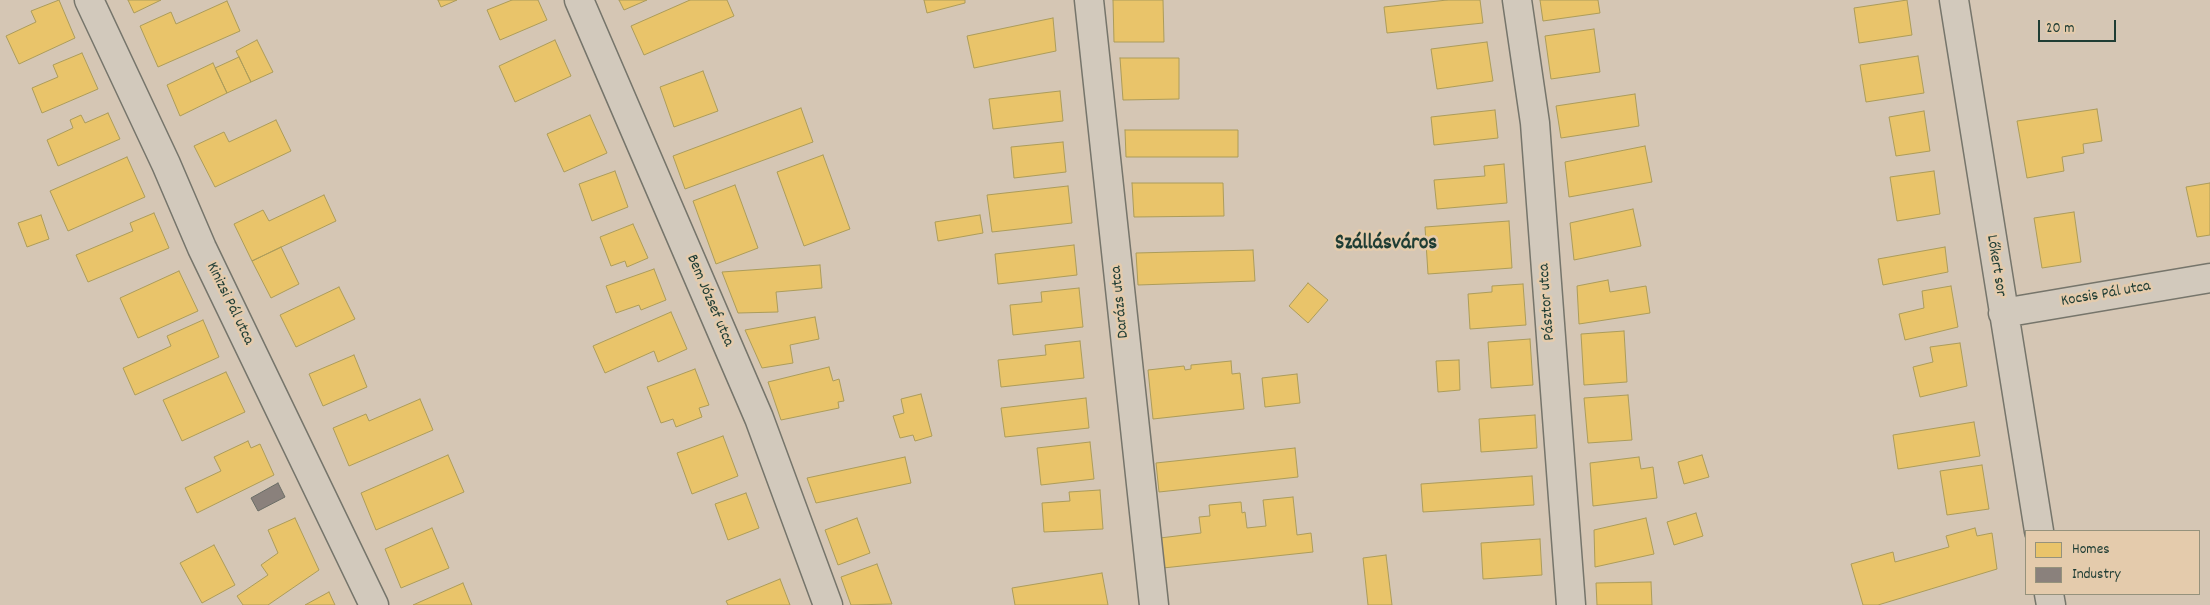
<!DOCTYPE html>
<html>
<head>
<meta charset="utf-8">
<style>
  body { margin:0 }
  #map { position:relative; width:2210px; height:605px; overflow:hidden; background:#d5c6b4; font-family:Dekko,sans-serif }
  canvas { display:block }
  .legend { position:absolute; left:2025px; top:530px; width:175px; height:65px; box-sizing:border-box; background:#e4cbac; border:1px solid #95927c; margin:0; padding:6px 9px; list-style:none; font-size:15px; color:#1f3d34 }
  .legend li { display:flex; align-items:center; gap:10px; height:25px }
  .legend b { width:25px; border:1px solid #95927c }
  .scale { position:absolute; left:2038px; top:20px; width:78px; height:22px; box-sizing:border-box; border:2px solid #1f3d34; border-top:0; padding-left:6px; font-size:15px; line-height:18px; white-space:nowrap; color:#1f3d34; -webkit-text-stroke:4px #e4cbac; paint-order:stroke }
</style>
</head>
<body>
<div id="map">
<canvas width="2210" height="605"></canvas>
<ul class="legend">
<li><b style="height:14px;background:#e9c46a"></b>Homes</li>
<li><b style="height:14px;background:#8a817c"></b>Industry</li>
</ul>
<div class="scale">20 m</div>
</div>
<script>
const g = document.querySelector('canvas').getContext('2d');
g.lineJoin = 'round';
function fillPath(path, color) { g.fillStyle = color; g.fill(path, 'evenodd'); }
const poly = rows => new Path2D(rows.map(r => 'M' + r).join(''));
function stroke(path, color, width, dash) { g.strokeStyle = color; g.lineWidth = width; g.lineCap = dash ? 'butt' : 'round'; g.setLineDash(dash || []); g.stroke(path); }
function label(font, color, halo, rows, align = 'center') {
  g.font = font + ' Dekko,sans-serif'; g.lineWidth = 5; g.setLineDash([]); g.textBaseline = 'middle'; g.strokeStyle = halo; g.fillStyle = color; for (const [text, x, y, turn = 0] of rows) {
    g.save(); g.translate(x, y); g.rotate((+turn || 0) * Math.PI / 180); g.textAlign = isNaN(turn) ? turn : align; if (halo) g.strokeText(text, 0, 0); g.fillText(text, 0, 0); g.restore();
  }
}
const homes = poly([
  [59,0,75,38,19,64,6,36,36,22,31,11,59,0],
  [128,0,161,0,134,13,128,0],
  [438,0,457,0,441,7,438,0],
  [512,0,538,0,547,20,500,40,487,10,512,0],
  [619,0,647,0,624,10,619,0],
  [690,0,727,0,734,16,644,55,631,26,690,0],
  [924,0,965,0,965,3,927,13,924,0],
  [1113,0,1163,0,1164,42,1114,42,1113,0],
  [1447,0,1480,0,1483,23,1387,33,1384,7,1447,0],
  [1540,0,1598,0,1600,13,1543,21,1540,0],
  [1907,0,1912,35,1859,43,1854,8,1907,0],
  [227,1,240,31,158,67,140,26,171,12,176,24,227,1],
  [1053,18,1056,51,974,68,967,36,1053,18],
  [1594,29,1600,72,1551,79,1545,36,1594,29],
  [257,40,273,72,251,82,236,51,257,40],
  [555,40,571,76,515,102,499,66,555,40],
  [1487,42,1493,81,1437,89,1431,49,1487,42],
  [82,53,98,89,42,113,32,88,58,77,53,65,82,53],
  [1918,56,1924,93,1866,102,1860,65,1918,56],
  [239,57,251,82,227,93,215,68,239,57],
  [1120,58,1179,58,1179,99,1123,100,1120,58],
  [213,63,227,93,180,116,167,85,213,63],
  [703,71,718,111,674,127,660,87,703,71],
  [1060,91,1063,121,993,129,989,99,1060,91],
  [1635,94,1639,126,1561,138,1556,106,1635,94],
  [801,108,813,142,685,189,673,156,801,108],
  [2097,109,2102,141,2083,144,2084,153,2062,157,2064,171,2027,178,2017,121,2097,109],
  [1495,110,1498,138,1434,145,1431,117,1495,110],
  [1924,111,1930,151,1896,156,1889,117,1924,111],
  [108,113,120,139,58,166,47,140,73,128,70,120,81,115,85,123,108,113],
  [590,115,607,153,564,172,547,134,590,115],
  [276,120,291,151,215,187,194,146,224,132,229,142,276,120],
  [1125,130,1238,130,1238,157,1126,157,1125,130],
  [1063,142,1066,172,1014,178,1011,147,1063,142],
  [1645,146,1652,182,1569,197,1565,162,1645,146],
  [823,155,850,229,804,246,777,172,823,155],
  [127,157,145,197,68,231,50,191,127,157],
  [1504,164,1507,203,1437,209,1434,180,1485,176,1484,166,1504,164],
  [615,171,628,207,592,221,579,184,615,171],
  [1934,171,1940,214,1897,221,1890,177,1934,171],
  [1132,183,1223,183,1224,216,1134,217,1132,183],
  [2210,183,2210,235,2197,237,2186,187,2210,183],
  [735,185,758,248,716,264,693,201,735,185],
  [1068,186,1072,223,992,232,987,195,1068,186],
  [324,195,336,221,252,261,234,224,263,210,269,221,324,195],
  [1633,209,1641,246,1574,260,1570,223,1633,209],
  [2074,212,2081,262,2042,268,2034,218,2074,212],
  [154,213,169,248,88,282,76,255,133,231,130,223,154,213],
  [41,215,49,239,27,247,18,223,41,215],
  [980,215,983,233,938,241,935,222,980,215],
  [1509,221,1512,268,1428,274,1425,227,1509,221],
  [633,224,648,258,627,267,625,261,611,266,600,237,633,224],
  [1074,245,1077,275,998,284,995,254,1074,245],
  [281,247,299,284,271,298,252,261,281,247],
  [1945,247,1948,272,1883,285,1878,259,1945,247],
  [1253,250,1255,281,1138,285,1136,253,1253,250],
  [820,265,822,288,776,292,778,312,738,313,722,272,820,265],
  [654,269,666,300,641,310,639,305,616,313,606,286,654,269],
  [179,271,198,311,138,338,120,298,179,271],
  [1608,280,1610,292,1646,286,1650,313,1579,324,1577,286,1608,280],
  [1308,283,1328,300,1308,323,1289,306,1308,283],
  [1523,284,1526,325,1470,329,1468,294,1492,292,1492,286,1523,284],
  [1951,286,1958,327,1905,340,1899,314,1924,308,1922,291,1951,286],
  [339,287,355,319,296,347,280,315,339,287],
  [1079,288,1083,327,1013,335,1010,305,1042,302,1041,292,1079,288],
  [671,312,687,349,658,362,654,351,605,373,593,346,671,312],
  [815,317,819,339,790,345,793,363,762,368,745,330,815,317],
  [203,320,219,357,135,395,123,368,171,346,167,336,203,320],
  [1624,331,1627,382,1584,385,1581,334,1624,331],
  [1530,339,1533,385,1491,388,1488,342,1530,339],
  [1080,341,1084,378,1001,387,998,360,1046,355,1045,345,1080,341],
  [1960,343,1967,386,1920,397,1913,367,1933,362,1930,347,1960,343],
  [354,355,367,387,323,406,309,374,354,355],
  [1459,360,1460,390,1438,392,1436,361,1459,360],
  [1231,361,1232,374,1240,373,1244,409,1153,419,1148,370,1184,366,1185,370,1191,369,1191,365,1231,361],
  [829,367,833,381,839,379,844,401,838,402,839,408,781,420,768,382,829,367],
  [695,369,709,405,699,408,702,417,676,427,673,419,661,423,647,387,695,369],
  [226,372,245,412,182,441,163,400,226,372],
  [1297,374,1300,403,1265,407,1262,378,1297,374],
  [921,394,932,436,915,441,913,435,900,438,893,416,904,413,901,399,921,394],
  [1628,395,1632,440,1588,443,1584,398,1628,395],
  [1086,398,1089,428,1005,437,1001,408,1086,398],
  [420,399,433,430,349,466,333,428,366,414,369,421,420,399],
  [1535,415,1537,448,1481,452,1479,419,1535,415],
  [1974,422,1980,456,1898,469,1893,435,1974,422],
  [723,436,738,476,692,494,677,453,723,436],
  [248,441,251,448,260,444,274,475,197,513,185,488,221,471,214,457,248,441],
  [1090,442,1094,479,1041,485,1037,448,1090,442],
  [1295,448,1298,477,1159,492,1156,463,1295,448],
  [448,455,464,492,376,530,361,493,448,455],
  [1702,455,1709,477,1684,484,1678,462,1702,455],
  [905,457,911,483,816,503,807,478,905,457],
  [1639,457,1641,469,1653,467,1657,498,1593,506,1590,463,1639,457],
  [1982,465,1989,509,1947,515,1940,471,1982,465],
  [1532,476,1534,505,1423,512,1421,484,1532,476],
  [1100,490,1103,529,1044,532,1042,503,1070,501,1069,492,1100,490],
  [746,493,759,528,728,540,715,504,746,493],
  [1293,497,1297,535,1311,533,1313,552,1163,568,1160,538,1201,533,1199,517,1210,516,1209,505,1241,502,1242,513,1245,512,1247,528,1266,526,1263,500,1293,497],
  [1696,513,1703,536,1674,545,1667,522,1696,513],
  [295,518,319,570,268,605,243,605,237,596,268,575,261,565,278,553,268,530,295,518],
  [857,518,870,553,838,565,825,530,857,518],
  [1646,518,1654,554,1595,567,1594,530,1646,518],
  [432,528,449,568,401,588,385,549,432,528],
  [1975,528,1977,536,1992,533,1997,569,1878,605,1863,605,1851,564,1893,552,1895,562,1949,547,1946,536,1975,528],
  [1540,539,1542,575,1483,579,1481,543,1540,539],
  [214,545,235,585,202,603,180,563,214,545],
  [1386,555,1392,605,1368,605,1363,558,1386,555],
  [877,564,892,604,851,605,841,577,877,564],
  [1102,573,1108,605,1015,605,1012,588,1102,573],
  [780,579,790,605,728,605,726,601,780,579],
  [1651,582,1652,605,1597,605,1596,583,1651,582],
  [463,583,472,605,413,605,463,583],
  [329,592,335,605,305,605,329,592]
]);
const industry = poly([
  [278,483,285,497,258,511,251,498,278,483]
]);
const street = poly([
  [89,0,166,164,202,248,374,605],
  [579,0,759,418,828,605],
  [1089,0,1154,605],
  [1517,0,1535,123,1571,605],
  [1954,0,2039,531],
  [2003,313,2210,278],
  [2049,594,2051,605]
]);
const streetNames = [
  ["Lőkert sor",1995,266,81],
  ["Kocsis Pál utca",2106,295,-10],
  ["Bem József utca",709,301,67],
  ["Darázs utca",1121,302,-96],
  ["Pásztor utca",1548,302,-94],
  ["Kinizsi Pál utca",229,304,64]
];
const districtNames = [
  ["Szállásváros",1386,245]
];
fillPath(homes, '#e9c46a');
stroke(homes, '#ac9c5a', 1);
fillPath(industry, '#8a817c');
stroke(industry, '#6a6d66', 1);
stroke(street, '#76756b', 31);
stroke(street, '#d2c9bc', 28);
label('16px', '#1f3d34', '#e4cbac', streetNames);
label('bold 21px', '#1f3d34', '#e4cbac', districtNames);
</script>
</body>
</html>
